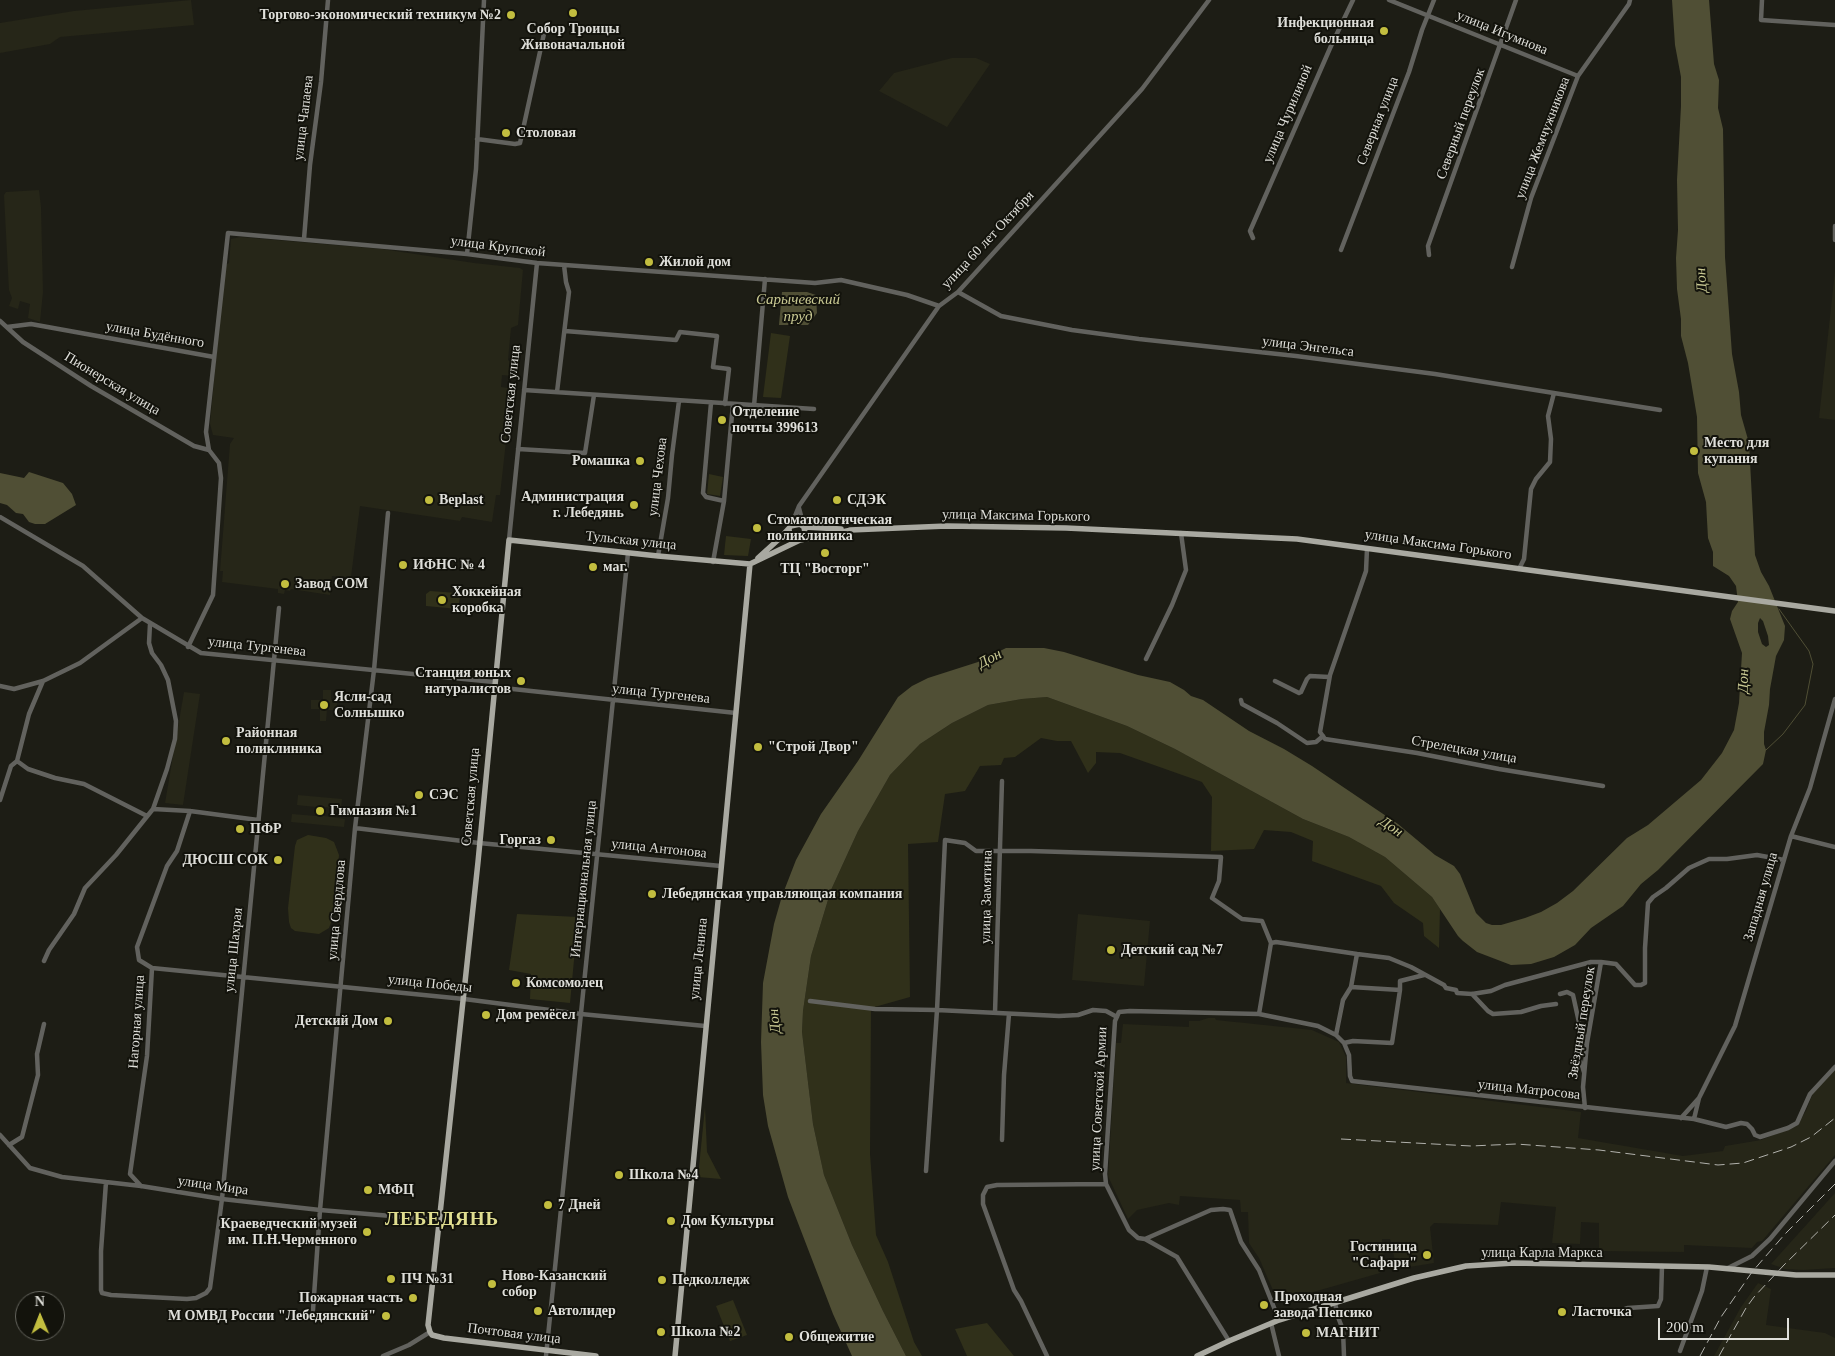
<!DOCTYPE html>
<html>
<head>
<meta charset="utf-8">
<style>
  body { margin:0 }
  #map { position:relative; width:1835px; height:1356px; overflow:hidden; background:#1d1d15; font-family:"Times New Roman",serif }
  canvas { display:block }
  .north { position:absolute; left:15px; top:1291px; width:50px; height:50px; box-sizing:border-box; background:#13130c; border:1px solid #65655e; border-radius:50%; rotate:359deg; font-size:14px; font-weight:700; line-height:20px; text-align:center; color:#dfdfda }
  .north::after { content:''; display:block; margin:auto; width:18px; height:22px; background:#c2bd3f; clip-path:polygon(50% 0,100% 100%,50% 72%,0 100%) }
  .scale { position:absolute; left:1658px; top:1318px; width:131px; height:22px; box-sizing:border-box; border:2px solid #dfdfda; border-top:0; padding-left:6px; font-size:15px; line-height:18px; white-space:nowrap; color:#dfdfda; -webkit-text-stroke:4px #13130c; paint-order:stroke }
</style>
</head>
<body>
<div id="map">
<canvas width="1835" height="1356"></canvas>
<div class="north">N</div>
<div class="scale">200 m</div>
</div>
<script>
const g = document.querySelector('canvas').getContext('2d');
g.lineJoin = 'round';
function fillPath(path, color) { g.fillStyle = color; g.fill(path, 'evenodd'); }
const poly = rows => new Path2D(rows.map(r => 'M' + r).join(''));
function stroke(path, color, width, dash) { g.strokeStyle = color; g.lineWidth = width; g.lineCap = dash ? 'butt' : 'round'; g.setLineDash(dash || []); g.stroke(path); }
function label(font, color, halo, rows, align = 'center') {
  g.font = font + ' "Times New Roman",serif'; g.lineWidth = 4; g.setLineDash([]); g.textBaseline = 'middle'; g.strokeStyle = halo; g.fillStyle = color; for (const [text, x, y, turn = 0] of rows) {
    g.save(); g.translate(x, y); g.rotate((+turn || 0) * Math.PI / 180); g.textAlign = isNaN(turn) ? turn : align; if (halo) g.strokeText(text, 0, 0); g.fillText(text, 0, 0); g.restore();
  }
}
const built = poly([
  [191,0,194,25,60,37,50,44,0,53,0,23,74,11],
  [952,58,976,58,990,64,947,127,879,91,894,73],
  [39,190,41,207,43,292,40,322,28,318,30,304,20,301,18,309,9,306,12,298,9,290,4,195,6,192],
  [240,237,382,249,474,263,520,268,523,270,518,325,511,328,508,360,514,366,513,376,502,375,501,387,508,388,505,414,509,415,500,495,496,495,492,522,462,517,460,521,360,506,351,577,332,576,330,595,291,589,290,591,285,590,284,594,278,593,278,589,222,582,223,571,220,571,230,444,234,438,213,435,210,424,225,265,229,263,231,239],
  [1835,271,1835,420,1819,418],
  [323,690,331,690,331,700,337,700,337,710,327,710,326,721,320,721,320,709,311,709,311,700,323,700],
  [184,692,200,694,183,805,165,803],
  [298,795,342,799,341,809,325,807,324,816,345,819,344,827,291,822,292,814,316,816,316,807,297,805],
  [1078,914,1150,921,1144,986,1072,980],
  [1208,1018,1215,1018,1216,1020,1312,1030,1339,1042,1346,1057,1346,1083,1581,1112,1578,1138,1683,1156,1723,1151,1725,1146,1761,1140,1796,1126,1806,1111,1813,1093,1835,1070,1835,1155,1762,1241,1757,1242,1752,1248,1684,1245,1684,1252,1599,1251,1599,1223,1581,1222,1580,1244,1552,1243,1556,1207,1501,1202,1498,1225,1434,1223,1430,1227,1434,1263,1397,1269,1390,1239,1382,1239,1384,1258,1377,1259,1380,1273,1278,1302,1259,1258,1249,1243,1248,1212,1241,1212,1240,1200,1180,1196,1179,1205,1169,1203,1137,1210,1128,1219,1108,1176,1116,1043,1121,1043,1123,1024,1189,1027,1189,1021,1199,1021],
  [1835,1193,1835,1268,1803,1270,1785,1269,1771,1264],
  [1758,1283,1771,1289,1766,1325,1825,1333,1835,1338,1835,1356,1714,1356,1741,1307]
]);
const green = poly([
  [771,333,790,336,781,398,763,397],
  [709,474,723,477,720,496,707,494],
  [726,536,751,539,748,556,724,555],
  [430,591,457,593,460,597,458,609,426,606,426,594],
  [1047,697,1127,726,1175,749,1303,819,1349,837,1385,857,1432,897,1440,909,1439,948,1424,936,1423,923,1394,903,1381,886,1312,861,1313,841,1291,832,1264,830,1254,849,1211,851,1212,797,1202,782,1120,753,1096,752,1096,763,1088,773,1071,741,1057,741,1041,738,1015,757,1004,758,1001,765,980,766,965,791,945,794,938,842,908,844,910,997,871,1008,870,1154,876,1235,888,1262,914,1342,922,1356,906,1356,883,1311,852,1245,824,1175,813,1124,802,1032,803,1011,811,956,831,890,858,831,890,775,920,744,952,723,988,705,1022,699],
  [308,835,326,838,334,842,339,855,334,914,329,928,319,934,295,931,291,928,289,922,288,908,295,846,297,840],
  [517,914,578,917,570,1003,530,999,531,974,509,970],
  [705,1107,707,1152,721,1179,698,1177],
  [733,1300,747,1335,730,1341,716,1306],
  [987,1323,1014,1356,967,1356,955,1329]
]);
const water = poly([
  [1672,0,1709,0,1714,64,1719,80,1718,108,1723,129,1725,257,1732,354,1739,392,1741,415,1749,443,1755,555,1761,572,1769,586,1785,626,1784,640,1776,656,1770,689,1769,705,1764,732,1764,744,1766,750,1763,764,1658,870,1641,884,1623,906,1591,928,1575,945,1554,957,1531,964,1511,965,1477,952,1463,941,1458,936,1432,897,1385,857,1349,837,1303,819,1175,749,1127,726,1047,697,1022,699,988,705,952,723,920,744,890,775,858,831,831,890,811,956,803,1011,802,1032,813,1124,824,1175,852,1245,883,1311,906,1356,852,1356,833,1314,788,1197,768,1126,763,1095,761,1042,763,983,774,924,782,896,796,860,821,814,858,761,898,697,912,686,928,678,978,662,1006,648,1044,648,1064,652,1138,675,1170,682,1184,690,1191,696,1203,700,1249,731,1284,749,1312,766,1398,824,1435,855,1454,866,1460,874,1476,913,1486,923,1492,925,1501,925,1525,918,1541,912,1557,903,1573,891,1627,838,1648,825,1701,780,1722,753,1734,730,1739,703,1742,653,1730,619,1732,611,1738,602,1736,586,1729,576,1713,566,1713,552,1708,538,1706,502,1698,473,1697,417,1688,363,1681,336,1681,319,1677,289,1676,258,1678,230,1677,180,1681,106,1681,77,1675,45],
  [1760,618,1763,621,1768,636,1769,645,1766,647,1762,644,1758,632,1758,623],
  [782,292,807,292,816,295,817,313,808,325,779,325],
  [29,472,63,483,72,494,76,505,45,524,35,524,29,522,23,514,16,513,7,505,0,503,0,473,24,478]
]);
const stream = poly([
  [1766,750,1783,734,1805,705,1813,664,1809,651,1779,609]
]);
const minor = poly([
  [1389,0,1578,76],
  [1762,0,1761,20,1835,25],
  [477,139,515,144,520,143,545,29],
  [1835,226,1835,240],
  [1253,238,1250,231,1331,46,1353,0],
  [304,239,310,165,321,82,328,0],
  [1341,250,1409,72,1422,30,1434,0],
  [467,254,476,169,484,0],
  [1429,255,1428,246,1516,0],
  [1512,267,1531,198,1578,76,1629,4,1630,0],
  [958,292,1001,316,1072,330,1139,339,1296,356,1435,374,1660,410],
  [0,321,23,342,91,386,194,446,209,450],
  [7,327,31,324,214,357],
  [565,331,676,340,680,332,717,336,713,367,729,369,725,404],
  [524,390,814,409],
  [557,392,569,292,566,282,564,265],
  [711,403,703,493,706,497,724,501],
  [754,406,765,279],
  [518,449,585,453,594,395],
  [799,508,804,527],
  [0,517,83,566,142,618,201,653,494,682],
  [791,526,799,506,939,306,958,292,1142,89,1209,0],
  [509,540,537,263],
  [1367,549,1366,571,1330,675,1320,732,1325,739,1417,753,1499,769,1603,786],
  [658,556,668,498,672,455,679,401],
  [713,562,724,501,733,404],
  [1519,569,1524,559,1531,489,1536,479,1550,462,1551,439,1548,416,1554,393],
  [188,647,213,595,221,478,219,463,209,450,206,432,228,233,467,254,537,263,815,283,841,280,907,295,939,306],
  [1146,659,1172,605,1186,570,1181,533],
  [1275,681,1299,693,1301,692,1307,679,1310,676,1329,677],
  [0,686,14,689,43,681,80,663,142,618],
  [494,687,736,713],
  [1241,700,1242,704,1277,723,1307,743,1316,742,1323,736],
  [17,761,28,769,55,778,84,784,147,816],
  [0,800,11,766,17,761,29,714,43,681],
  [153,809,190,811,258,820],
  [190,811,177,851,167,866,137,947,139,960,152,968,464,999,581,1014,705,1026],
  [355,828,479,843,721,866],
  [1791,836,1835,847],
  [44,961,49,950,74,914,85,888,116,855,153,809,167,769,175,739,176,721,168,680,161,665,152,653,149,643,150,624],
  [1400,990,1400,981,1424,975],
  [1472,994,1488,1011,1493,1014,1521,1012,1541,1006,1556,1004],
  [1560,994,1567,992,1573,995,1580,1027,1578,1046,1578,1054,1584,1072],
  [810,1001,875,1009,937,1010,945,840,965,843,976,851,1031,851,1221,857,1219,881,1212,898,1242,919,1262,921,1271,943],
  [995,1013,1002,781],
  [1259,1014,1271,943,1276,942,1357,954],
  [1582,1027,1586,1044],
  [1336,1035,1343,1000,1351,987,1357,954,1389,958,1411,967,1444,985,1446,988,1456,990,1457,993,1472,994,1491,991,1505,985,1591,962,1601,962],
  [1344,1043,1349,1055,1350,1076,1352,1081,1694,1119,1726,1127,1741,1123,1747,1124,1752,1129,1755,1135,1760,1137,1788,1128,1797,1123,1810,1094,1835,1067],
  [1699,1098,1735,1026,1791,836,1810,788,1835,699],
  [1585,1108,1583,1087,1587,1043,1601,962,1616,964,1635,985,1641,985,1645,983,1645,948,1648,903,1653,897,1666,888,1689,868,1709,859,1727,859,1757,855,1784,860],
  [1681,1118,1699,1098,1694,1119],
  [0,1135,30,1168,62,1177,141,1186,222,1199,320,1210,439,1220],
  [1002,1140,1004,1075,1009,1014],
  [9,1145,22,1137,38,1075,37,1054,44,1024],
  [926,1171,937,1010,1059,1016,1078,1015,1093,1010,1106,1011,1117,1017],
  [106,1182,101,1251,101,1290,102,1293,111,1295,187,1299,196,1298,206,1293,210,1288,222,1199,279,608],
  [141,1186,130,1174,147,1056,152,968],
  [1145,1239,1211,1210,1223,1209,1230,1210,1241,1242,1259,1270,1279,1320],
  [1728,1268,1752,1256,1770,1239,1835,1161],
  [1335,1303,1338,1317,1343,1330,1344,1356],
  [313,1310,320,1210,355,828,374,670,388,513],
  [1623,1313,1625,1309,1628,1308,1658,1306,1661,1299,1662,1266],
  [1271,1323,1279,1356],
  [1229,1341,1177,1257,1145,1239,1138,1238,1129,1230,1106,1184,1105,1174,1115,1021,1119,1012,1130,1011,1259,1014,1318,1026,1336,1035,1344,1043,1353,1041,1392,1043,1400,990,1351,987],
  [1680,1351,1702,1291,1707,1267],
  [383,1356,409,1345,430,1332],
  [546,1356,628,553],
  [1047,1356,1021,1301,1014,1290,983,1204,983,1195,987,1187,997,1185,1106,1184]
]);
const major = poly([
  [804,527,841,529],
  [850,530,947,526,1066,528,1297,539,1835,611],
  [758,558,779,539,791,526,800,524,804,527,805,533,800,540,794,540,790,537,789,529],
  [596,1356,444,1338,432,1335,430,1332,428,1325,478,862,509,540,658,556,750,564,800,540,852,530],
  [675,1356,750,564],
  [1197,1356,1229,1341,1279,1320,1414,1278,1466,1266,1514,1263,1709,1267,1796,1275,1835,1275]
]);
const rail = poly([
  [1341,1139,1471,1146,1516,1144,1599,1150,1718,1165,1743,1163,1791,1147,1811,1137,1835,1118],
  [1700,1356,1721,1317,1752,1272,1785,1234,1835,1184],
  [1719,1356,1746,1308,1754,1297,1784,1265,1835,1215]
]);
const markers = [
  [573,13,5,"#c2bd3f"],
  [511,15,5,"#c2bd3f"],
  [1384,31,5,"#c2bd3f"],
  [506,133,5,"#c2bd3f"],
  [649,262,5,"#c2bd3f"],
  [722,420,5,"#c2bd3f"],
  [1694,451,5,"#c2bd3f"],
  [640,461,5,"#c2bd3f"],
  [429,500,5,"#c2bd3f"],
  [837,500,5,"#c2bd3f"],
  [634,505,5,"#c2bd3f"],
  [757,528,5,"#c2bd3f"],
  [825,553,5,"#c2bd3f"],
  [403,565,5,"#c2bd3f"],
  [593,567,5,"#c2bd3f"],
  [285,584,5,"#c2bd3f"],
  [442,600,5,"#c2bd3f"],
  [521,681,5,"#c2bd3f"],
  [324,705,5,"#c2bd3f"],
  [226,741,5,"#c2bd3f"],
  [758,747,5,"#c2bd3f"],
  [419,795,5,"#c2bd3f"],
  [320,811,5,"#c2bd3f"],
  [240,829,5,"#c2bd3f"],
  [551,840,5,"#c2bd3f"],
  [278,860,5,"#c2bd3f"],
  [652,894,5,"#c2bd3f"],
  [1111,950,5,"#c2bd3f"],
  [516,983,5,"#c2bd3f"],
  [486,1015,5,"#c2bd3f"],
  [388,1021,5,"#c2bd3f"],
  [619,1175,5,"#c2bd3f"],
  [368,1190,5,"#c2bd3f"],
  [548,1205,5,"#c2bd3f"],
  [671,1221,5,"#c2bd3f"],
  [367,1232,5,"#c2bd3f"],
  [1427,1255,5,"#c2bd3f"],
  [391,1279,5,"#c2bd3f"],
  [662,1280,5,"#c2bd3f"],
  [492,1284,5,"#c2bd3f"],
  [413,1298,5,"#c2bd3f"],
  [1264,1305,5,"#c2bd3f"],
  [538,1311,5,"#c2bd3f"],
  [1562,1312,5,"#c2bd3f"],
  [386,1316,5,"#c2bd3f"],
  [661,1332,5,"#c2bd3f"],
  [1306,1333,5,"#c2bd3f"],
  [789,1337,5,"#c2bd3f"]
];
const poiNames = [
  ["Торгово-экономический техникум №2",501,15,"right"],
  ["Инфекционная",1374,23,"right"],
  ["больница",1374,39,"right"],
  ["Собор Троицы",573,29,"center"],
  ["Живоначальной",573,45,"center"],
  ["Столовая",516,133],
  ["Жилой дом",659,262],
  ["Отделение",732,412],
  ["почты 399613",732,428],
  ["Место для",1704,443],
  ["купания",1704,459],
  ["Ромашка",630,461,"right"],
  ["Администрация",624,497,"right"],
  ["г. Лебедянь",624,513,"right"],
  ["Beplast",439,500],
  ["СДЭК",847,500],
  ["Стоматологическая",767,520],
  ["поликлиника",767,536],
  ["ИФНС № 4",413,565],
  ["маг.",603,567],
  ["ТЦ \"Восторг\"",825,569,"center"],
  ["Завод СОМ",295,584],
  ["Хоккейная",452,592],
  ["коробка",452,608],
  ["Станция юных",511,673,"right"],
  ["натуралистов",511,689,"right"],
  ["Ясли-сад",334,697],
  ["Солнышко",334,713],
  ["Районная",236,733],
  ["поликлиника",236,749],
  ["\"Строй Двор\"",768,747],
  ["СЭС",429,795],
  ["Гимназия №1",330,811],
  ["ПФР",250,829],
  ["Горгаз",541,840,"right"],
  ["ДЮСШ СОК",268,860,"right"],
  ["Лебедянская управляющая компания",662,894],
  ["Детский сад №7",1121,950],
  ["Комсомолец",526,983],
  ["Дом ремёсел",496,1015],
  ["Детский Дом",378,1021,"right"],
  ["Школа №4",629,1175],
  ["МФЦ",378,1190],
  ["7 Дней",558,1205],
  ["Дом Культуры",681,1221],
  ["Краеведческий музей",357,1224,"right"],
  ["им. П.Н.Черменного",357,1240,"right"],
  ["Гостиница",1417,1247,"right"],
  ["\"Сафари\"",1417,1263,"right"],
  ["Ново-Казанский",502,1276],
  ["собор",502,1292],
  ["ПЧ №31",401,1279],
  ["Педколледж",672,1280],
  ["Проходная",1274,1297],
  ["завода Пепсико",1274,1313],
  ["Пожарная часть",403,1298,"right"],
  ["Автолидер",548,1311],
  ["Ласточка",1572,1312],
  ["М ОМВД России \"Лебедянский\"",376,1316,"right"],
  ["Школа №2",671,1332],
  ["МАГНИТ",1316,1333],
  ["Общежитие",799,1337]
];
const streetNames = [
  ["улица Игумнова",1502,33,22],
  ["улица Чурилиной",1288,114,-67],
  ["улица Чапаева",304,118,-83],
  ["Северная улица",1378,121,-69],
  ["Северный переулок",1461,124,-70],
  ["улица Жемчужникова",1543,138,-69],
  ["улица 60 лет Октября",988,240,-47],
  ["улица Крупской",498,247,7],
  ["улица Будённого",155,335,10],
  ["улица Энгельса",1308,347,7],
  ["Пионерская улица",112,384,31],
  ["Советская улица",511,394,-84],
  ["улица Чехова",658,477,-83],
  ["улица Максима Горького",1016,516,1],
  ["Тульская улица",631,541,6],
  ["улица Максима Горького",1438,545,8],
  ["улица Тургенева",257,647,6],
  ["улица Тургенева",661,694,6],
  ["Стрелецкая улица",1464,750,10],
  ["Советская улица",471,797,-85],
  ["улица Антонова",659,849,6],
  ["Интернациональная улица",584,879,-84],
  ["улица Замятина",987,897,-89],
  ["Западная улица",1761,897,-74],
  ["улица Свердлова",337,910,-85],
  ["улица Шахрая",234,950,-84],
  ["улица Ленина",699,959,-84],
  ["улица Победы",430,984,6],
  ["Нагорная улица",137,1022,-86],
  ["Звёздный переулок",1582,1023,-81],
  ["улица Матросова",1529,1090,6],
  ["улица Советской Армии",1099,1099,-87],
  ["улица Мира",213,1186,8],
  ["улица Карла Маркса",1542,1253],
  ["Почтовая улица",514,1334,7]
];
const waterNames = [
  ["Дон",1702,280,-94],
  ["Сарычевский",798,300],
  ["пруд",798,317],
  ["Дон",990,659,-28],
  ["Дон",1744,681,-88],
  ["Дон",1391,827,34],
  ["Дон",775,1021,-96]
];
const districtNames = [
  ["ЛЕБЕДЯНЬ",442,1220]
];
fillPath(built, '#262618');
fillPath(green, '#30301a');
fillPath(water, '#504f35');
stroke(stream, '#504f35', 1);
stroke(minor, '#62625e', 4.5);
stroke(major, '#a9a9a1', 5.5);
stroke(rail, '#b1b1ac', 1, [10, 5]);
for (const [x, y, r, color] of markers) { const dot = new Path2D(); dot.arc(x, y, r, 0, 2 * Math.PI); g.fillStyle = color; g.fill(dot); stroke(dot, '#13130c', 2); }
label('bold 14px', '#dfdfda', '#13130c', poiNames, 'left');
label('14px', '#dfdfda', '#13130c', streetNames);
label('italic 15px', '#c9c993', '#13130c', waterNames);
g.letterSpacing = '1px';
label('bold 19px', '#e0de90', '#13130c', districtNames);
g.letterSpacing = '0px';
</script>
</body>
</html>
